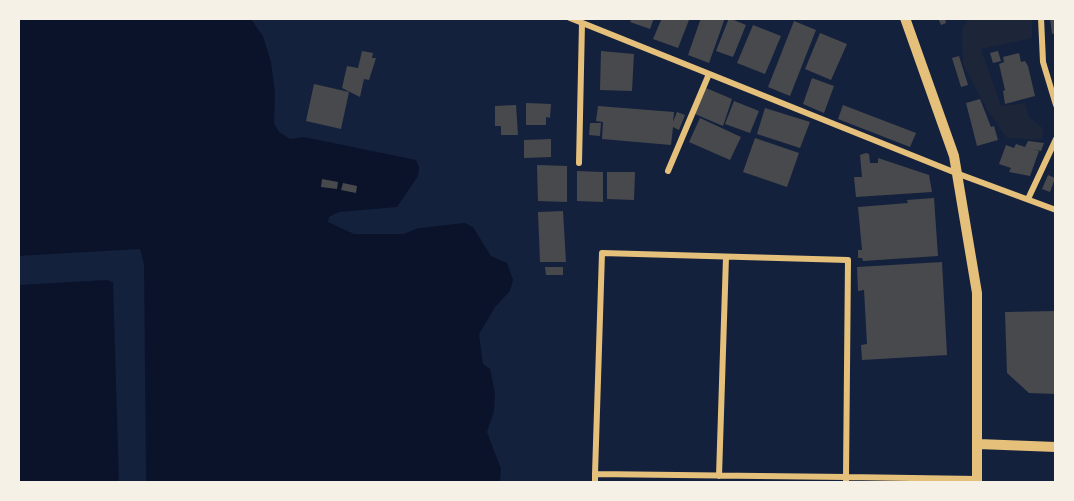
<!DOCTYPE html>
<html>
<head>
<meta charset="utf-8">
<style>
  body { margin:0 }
  #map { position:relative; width:1074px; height:501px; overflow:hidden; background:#14213d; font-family:"PT Sans Narrow",sans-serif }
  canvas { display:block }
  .frame { position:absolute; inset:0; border:20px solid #f6f1e7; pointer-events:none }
</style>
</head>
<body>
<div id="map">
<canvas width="1074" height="501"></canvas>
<div class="frame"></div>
</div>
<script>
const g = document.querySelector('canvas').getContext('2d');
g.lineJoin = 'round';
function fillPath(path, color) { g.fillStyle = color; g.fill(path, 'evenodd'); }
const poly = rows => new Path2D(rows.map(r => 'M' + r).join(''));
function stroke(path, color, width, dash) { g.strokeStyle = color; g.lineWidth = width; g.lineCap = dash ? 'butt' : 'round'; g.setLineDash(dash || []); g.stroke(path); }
const green = poly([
  [969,18,1032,18,1032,38,981,49,1001,106,1025,103,1029,117,1043,128,1042,140,1007,138,988,111,963,64,962,28]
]);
const water = poly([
  [18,18,250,18,263,36,271,62,275,93,274,124,279,132,290,139,304,137,416,160,419,167,418,176,397,207,339,212,329,217,328,222,354,234,403,234,419,228,465,223,473,227,491,256,507,263,513,280,510,291,495,307,479,334,483,364,490,369,495,393,494,411,487,432,501,469,500,483,146,483,144,264,140,249,18,256],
  [107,280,113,282,119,483,18,483,18,285]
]);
const building = poly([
  [632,18,654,18,650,29,630,22],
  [662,18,689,20,678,48,653,39],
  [701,18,725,18,709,63,688,55],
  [729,18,746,25,733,57,716,51],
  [938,18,945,18,946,23,941,25],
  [1050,18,1056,18,1056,33,1052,34],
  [794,21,816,30,790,96,768,87],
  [753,25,781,36,765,74,737,63],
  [820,33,847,44,831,80,805,69],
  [362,51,373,53,372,58,376,58,369,80,364,79,360,97,342,88,347,66,358,68],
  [601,51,634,54,632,91,600,90],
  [998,51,1001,61,993,63,990,53],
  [1019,53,1021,62,1025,61,1028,66,1035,96,1005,104,1003,91,1005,90,999,64,1004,62,1003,57],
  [959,56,968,85,961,87,952,58],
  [812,78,834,86,824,113,803,104],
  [314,84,349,92,341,129,306,121],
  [706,88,732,99,723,126,695,114],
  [980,99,991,127,994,126,998,140,977,146,966,103],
  [734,101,759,111,750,133,725,124],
  [526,103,551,104,550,118,546,117,546,125,526,125],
  [516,105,518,135,501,135,501,126,495,126,495,106],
  [843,105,916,133,910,147,838,119],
  [598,106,674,112,673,122,677,112,685,115,679,130,673,127,671,145,602,139,603,122,596,121],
  [765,108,810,122,800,148,757,134],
  [700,118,741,137,730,160,689,142],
  [590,123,601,123,600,136,589,135],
  [755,138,799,153,787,187,743,172],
  [551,139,551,157,524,158,524,140],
  [1028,141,1044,143,1041,151,1033,149,1039,151,1030,176,1009,172,1011,168,999,164,1006,145,1014,148,1016,144,1025,147],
  [866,153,869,154,870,163,878,163,878,158,929,175,932,192,856,197,854,177,862,177,860,155],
  [537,165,567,166,567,202,538,201],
  [577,171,603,172,603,202,577,201],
  [607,172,635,172,634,200,607,199],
  [1048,175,1055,178,1050,192,1042,189],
  [322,179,338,182,337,189,321,187],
  [343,183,357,186,356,193,341,190],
  [934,198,938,256,863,261,862,258,858,258,858,250,862,250,858,207,908,203,907,200],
  [563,211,566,262,540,262,538,212],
  [942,262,947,355,862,360,861,345,867,344,864,290,858,291,857,267],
  [545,267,563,267,563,275,546,275],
  [1056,311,1056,394,1029,393,1007,373,1005,312]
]);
const minor = poly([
  [570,18,956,173,1056,210],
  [1041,18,1043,62,1056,105],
  [579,163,582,23],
  [668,171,709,74],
  [1028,199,1056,139],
  [719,476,726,257],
  [595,483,595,474],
  [846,483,846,477,848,260,602,253,595,474,759,476,846,477,977,479]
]);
const tertiary = poly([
  [905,18,954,156,977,293,977,483],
  [978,444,1056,447]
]);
fillPath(green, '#1d2539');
fillPath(water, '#0b132b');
fillPath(building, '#48494c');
stroke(minor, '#e5c07b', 6);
stroke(tertiary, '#e5c07b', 10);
</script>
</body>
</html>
